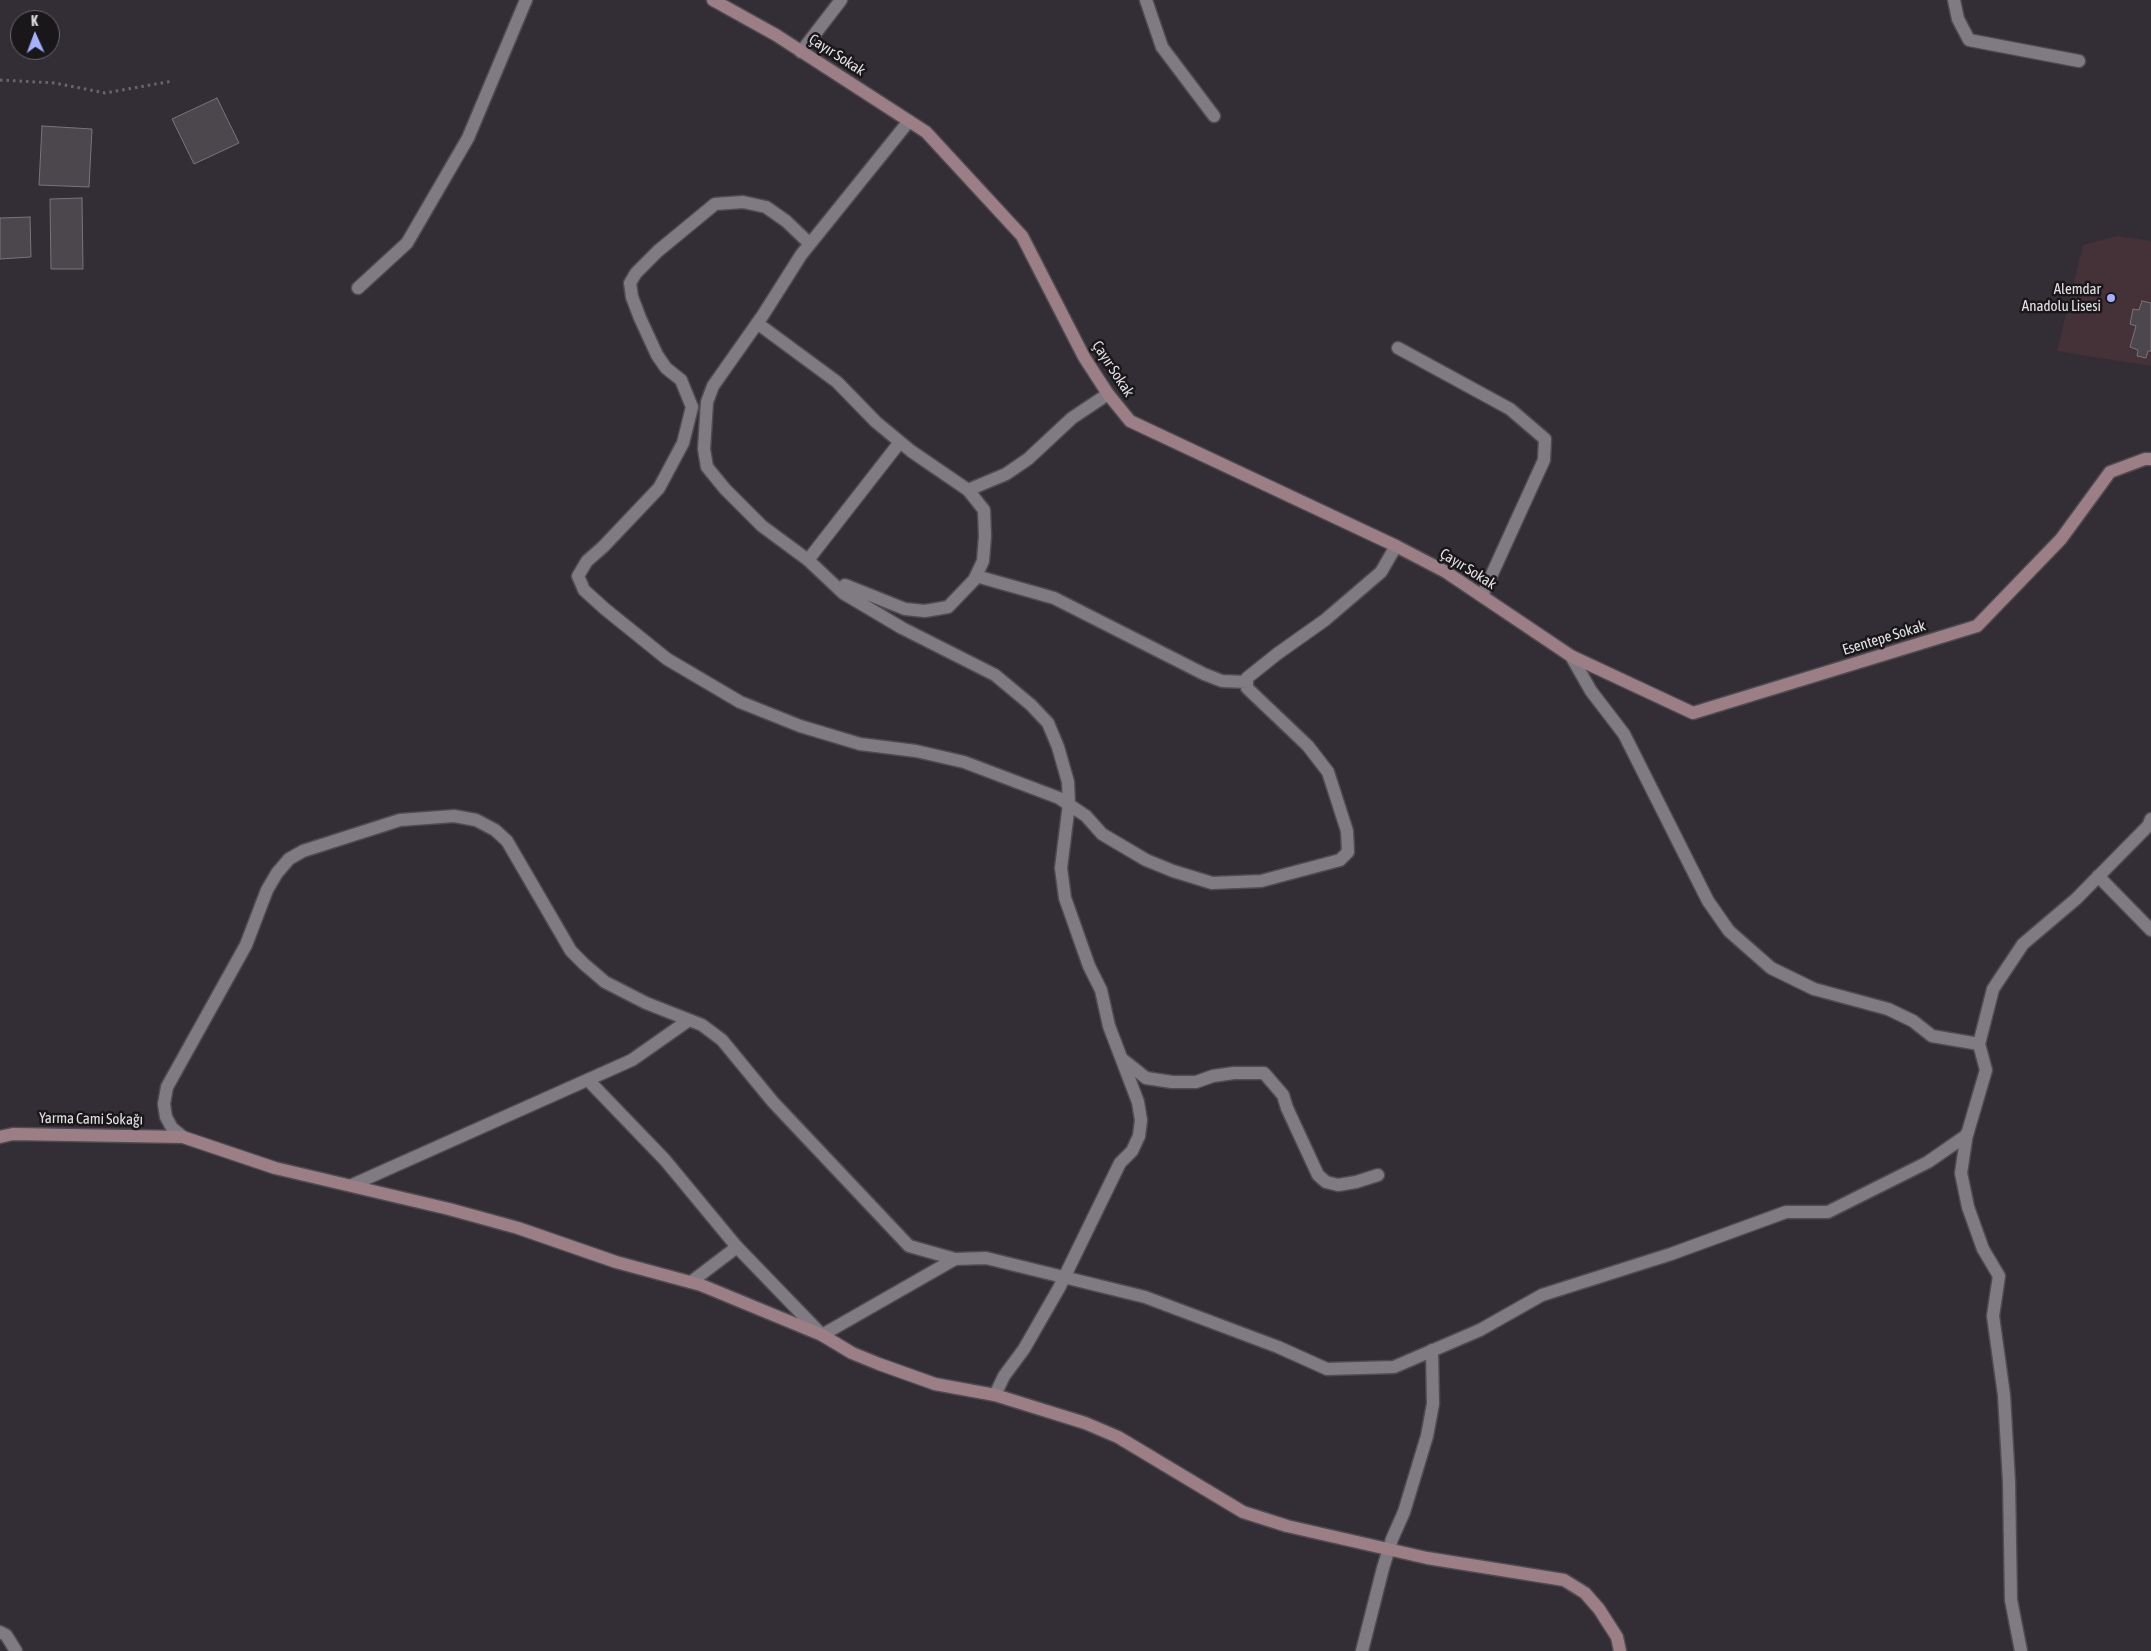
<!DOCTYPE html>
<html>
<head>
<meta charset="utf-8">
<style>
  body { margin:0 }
  #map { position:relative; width:2151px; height:1651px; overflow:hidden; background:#332e35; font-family:"Asap Condensed",sans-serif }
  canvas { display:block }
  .north { position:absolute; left:10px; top:10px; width:50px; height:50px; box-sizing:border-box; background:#19171a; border:1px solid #6a686b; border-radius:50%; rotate:358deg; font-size:14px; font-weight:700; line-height:20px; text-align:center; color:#e4e1e5 }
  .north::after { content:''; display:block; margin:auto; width:18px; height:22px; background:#a5b1fc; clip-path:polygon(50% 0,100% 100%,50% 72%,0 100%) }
</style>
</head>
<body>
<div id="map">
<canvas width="2151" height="1651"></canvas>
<div class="north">K</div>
</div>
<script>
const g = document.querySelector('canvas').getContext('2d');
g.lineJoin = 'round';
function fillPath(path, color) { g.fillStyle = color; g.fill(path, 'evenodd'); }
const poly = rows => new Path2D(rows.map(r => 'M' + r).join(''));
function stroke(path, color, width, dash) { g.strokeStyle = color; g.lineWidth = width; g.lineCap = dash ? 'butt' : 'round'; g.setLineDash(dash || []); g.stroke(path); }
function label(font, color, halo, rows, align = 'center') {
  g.font = font + ' "Asap Condensed",sans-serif'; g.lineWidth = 5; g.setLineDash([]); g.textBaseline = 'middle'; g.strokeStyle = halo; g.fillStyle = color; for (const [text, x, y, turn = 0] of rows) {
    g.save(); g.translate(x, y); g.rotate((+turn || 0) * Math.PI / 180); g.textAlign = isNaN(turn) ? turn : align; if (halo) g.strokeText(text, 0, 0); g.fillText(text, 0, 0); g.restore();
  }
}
const education = poly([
  [2117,236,2151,241,2151,366,2057,351,2083,245]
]);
const building = poly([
  [217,98,239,143,194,164,172,119,217,98],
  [42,126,92,129,89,187,39,185,42,126],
  [82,198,83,269,51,269,50,199,82,198],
  [30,217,31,257,0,259,0,218,30,217],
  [2142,301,2151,303,2151,351,2148,351,2146,358,2137,356,2138,350,2130,347,2136,326,2130,324,2133,309,2139,310,2142,301]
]);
const path = poly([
  [0,80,55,83,105,93,173,81]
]);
const street = poly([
  [1146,0,1162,47,1214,116],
  [1954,0,1958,19,1969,40,2079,61],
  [801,52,841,0],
  [909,121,801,255,763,315,713,386,707,402,704,449,707,467,725,489,762,526,808,560,843,593,902,628,995,675,1031,705,1048,723,1058,747,1068,782,1069,804,1061,868,1065,898,1089,966,1101,990,1109,1026,1138,1102,1141,1120,1139,1136,1132,1151,1120,1163,1059,1288,1024,1349,1004,1376,995,1395],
  [810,244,786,221,766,207,743,202,715,204,658,251,636,273,630,283,632,297,640,318,657,355,666,368,681,380,692,407,683,443,659,488,603,547,587,561,578,576,584,590,605,609,667,659,740,702,800,726,860,744,916,751,964,762,1059,798,1086,816,1102,834,1146,860,1173,871,1212,883,1261,881,1340,860,1348,852,1347,831,1328,772,1308,746,1247,688,1247,678,1277,654,1325,620,1381,572,1396,546],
  [358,288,407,243,468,138,526,0],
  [757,323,837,382,876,422,911,451,968,490,984,510,985,536,983,561,974,580,948,607,925,611,905,609,845,585],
  [1398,348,1510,409,1545,439,1544,460,1482,596],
  [968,490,1006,474,1028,459,1072,418,1108,394],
  [808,560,900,442],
  [976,576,1054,598,1204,674,1222,681,1247,682],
  [2098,876,2151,930],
  [1979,1044,1993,989,2023,944,2076,899,2148,826,2151,819],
  [1122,1059,1146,1078,1172,1082,1196,1082,1213,1076,1234,1073,1264,1073,1283,1095,1287,1108,1318,1175,1326,1182,1338,1185,1356,1182,1378,1175],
  [588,1080,665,1160,737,1247,822,1335,955,1259],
  [1967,1133,1961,1173,1968,1207,1983,1249,1999,1276,1993,1316,2004,1395,2009,1482,2011,1600,2021,1651],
  [183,1137,172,1128,166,1117,164,1104,167,1087,246,945,267,890,277,873,289,859,303,851,400,820,454,816,476,820,495,830,507,841,571,951,584,964,605,982,646,1003,702,1025,722,1040,773,1102,909,1246,955,1259,986,1258,1145,1297,1278,1347,1327,1369,1394,1367,1480,1330,1542,1295,1671,1254,1786,1212,1828,1212,1928,1162,1967,1135,1986,1070,1979,1044,1932,1036,1913,1021,1888,1009,1814,989,1771,968,1729,931,1708,901,1624,734,1591,691,1571,656],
  [352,1185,632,1060,689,1020],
  [691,1282,737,1247],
  [0,1632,6,1635,16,1651],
  [1362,1651,1383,1568,1392,1539,1404,1512,1427,1436,1433,1404,1432,1350]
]);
const secondary = poly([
  [713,0,776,35,926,132,1022,236,1084,357,1108,394,1130,421,1396,546,1446,572,1571,656,1693,713,1977,626,2061,539,2110,472,2145,459,2151,459],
  [0,1137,13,1134,183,1137,275,1168,449,1209,518,1228,616,1262,701,1285,822,1335,852,1353,879,1364,935,1384,995,1395,1085,1423,1118,1437,1243,1512,1287,1526,1427,1558,1564,1580,1585,1593,1599,1609,1617,1637,1620,1651]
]);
const markers = [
  [2111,298,5,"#a5b1fc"]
];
const streetNames = [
  ["Çayır Sokak",837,55,33],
  ["Çayır Sokak",1113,369,57],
  ["Çayır Sokak",1468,569,32],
  ["Esentepe Sokak",1884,638,-17],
  ["Yarma Cami Sokağı",91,1119,1]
];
const poiNames = [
  ["Alemdar",2101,289],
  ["Anadolu Lisesi",2101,306]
];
fillPath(education, '#453138');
fillPath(building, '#4c474d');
stroke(building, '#7a747a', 1);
stroke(street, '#4f4b50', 15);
stroke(secondary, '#4f4b50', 15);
stroke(path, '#69656b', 3, [2.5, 4]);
stroke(street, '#807b82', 12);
stroke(secondary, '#9c7e87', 12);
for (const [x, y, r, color] of markers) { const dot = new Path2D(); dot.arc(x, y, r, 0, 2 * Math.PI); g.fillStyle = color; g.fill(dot); stroke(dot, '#19171a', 2); }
label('15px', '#e4e1e5', '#19171a', streetNames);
label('15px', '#e4e1e5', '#19171a', poiNames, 'right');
</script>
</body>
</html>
